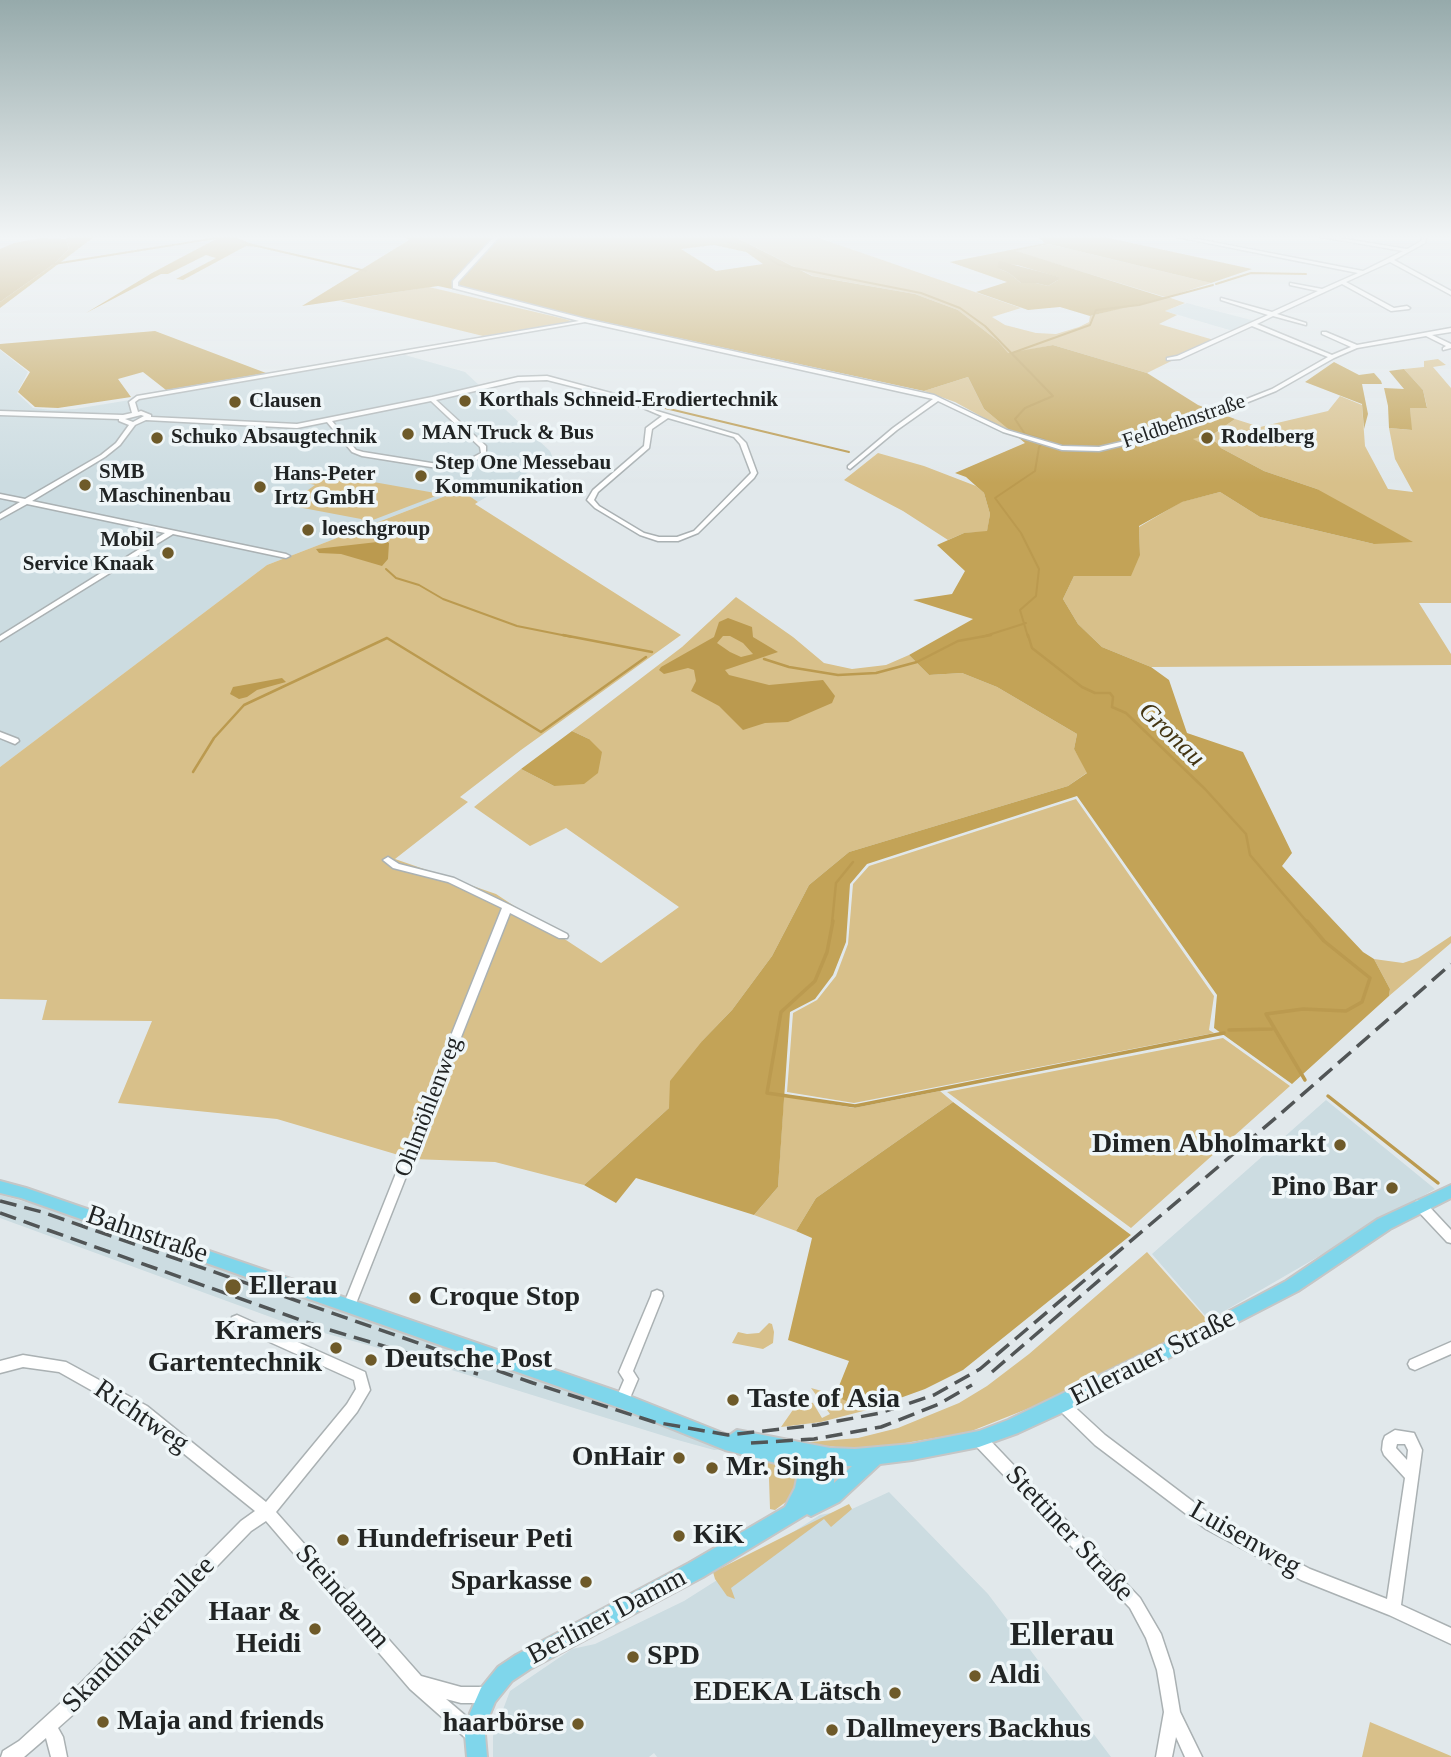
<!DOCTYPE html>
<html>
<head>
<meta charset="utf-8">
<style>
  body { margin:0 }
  canvas { display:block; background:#e1e8eb }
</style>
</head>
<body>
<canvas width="1451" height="1757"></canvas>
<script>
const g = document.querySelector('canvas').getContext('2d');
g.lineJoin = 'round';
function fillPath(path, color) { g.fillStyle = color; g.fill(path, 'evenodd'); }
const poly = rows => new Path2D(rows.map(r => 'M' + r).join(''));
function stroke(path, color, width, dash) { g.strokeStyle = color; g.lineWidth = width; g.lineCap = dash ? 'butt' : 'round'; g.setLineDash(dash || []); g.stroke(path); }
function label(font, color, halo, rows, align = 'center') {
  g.font = font + ' Georgia,serif'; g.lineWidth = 7; g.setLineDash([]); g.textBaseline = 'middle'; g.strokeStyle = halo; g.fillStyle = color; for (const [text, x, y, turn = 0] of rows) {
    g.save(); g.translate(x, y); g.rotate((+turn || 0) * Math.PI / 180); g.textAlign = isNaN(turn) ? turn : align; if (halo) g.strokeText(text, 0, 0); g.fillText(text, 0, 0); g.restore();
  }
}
const built = poly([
  [1187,303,1205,308,1255,321,1233,331,1165,311],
  [0,350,28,372,17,393,33,408,53,410,75,409,405,355,465,372,550,451,553,458,478,502,461,490,267,565,0,767],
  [1326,1100,1435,1189,1209,1320,1152,1254],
  [0,1195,56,1210,731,1449,714,1450,674,1439,400,1354,324,1333,306,1330,0,1218],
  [889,1492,988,1594,1111,1757,657,1757,654,1753,649,1757,493,1757,493,1736,510,1691,572,1649,595,1644,684,1601,820,1515,852,1509]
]);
const green = poly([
  [735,237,816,237,1021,308,992,317,1005,325,1036,333,1056,334,1079,327,1089,322,1090,316,1165,297,1014,251,1049,244,1211,283,1168,297,1185,303,1165,311,1177,315,1159,324,1214,340,1147,373,1053,345,1008,354,998,341,958,310,915,294,813,276],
  [429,287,565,319,574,322,483,336,340,301],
  [1438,359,1446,365,1433,367,1451,388,1451,603,1419,603,1451,654,1451,665,1151,667,1102,647,1078,624,1063,599,1074,576,1140,555,1139,527,1181,502,1220,492,1260,517,1374,544,1317,489,1264,471,1221,448,1216,442,1201,443,1191,439,1215,433,1235,419,1260,427,1328,411,1340,396,1362,405,1365,446,1388,489,1413,492,1395,459,1389,428,1411,430,1410,408,1427,407,1423,390,1404,369,1424,367,1424,361],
  [968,377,984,409,1017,436,955,402,924,391],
  [878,453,924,466,976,486,984,493,990,514,987,532,964,533,948,540,903,511,844,480],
  [306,470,441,494,365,523,361,519,287,505,315,485,295,480],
  [461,490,478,502,475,504,681,635,521,750,460,797,468,802,395,859,496,894,601,963,679,907,566,828,530,846,474,807,521,769,554,786,589,739,572,731,682,647,736,597,793,637,824,663,852,669,886,665,909,655,929,675,962,673,997,687,1077,734,1074,749,1088,772,1068,786,849,852,809,885,772,956,732,1010,703,1040,669,1108,584,1185,495,1162,412,1159,277,1119,118,1103,152,1021,42,1020,47,1000,0,999,0,767,267,565],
  [1076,799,1214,996,1209,1030,1214,1033,854,1103,787,1092,793,1013,817,1000,836,976,848,944,853,884,869,866],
  [1451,936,1451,943,1389,996,1390,989,1374,959,1403,963,1418,958],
  [1223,1038,1290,1086,1131,1228,947,1092],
  [940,1091,953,1102,816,1198,796,1231,754,1215,778,1187,784,1096,854,1108],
  [1147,1252,1210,1323,1065,1394,969,1432,888,1446,846,1448,799,1443,858,1438,898,1428,959,1403,987,1386,1029,1354],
  [769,1323,772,1324,774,1332,773,1343,763,1349,732,1343,738,1332,747,1334,759,1333],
  [811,1388,836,1395,867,1410,821,1422,781,1427,797,1404,804,1400,813,1403,822,1418,830,1414],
  [759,1456,792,1468,798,1480,791,1498,775,1510,770,1509,769,1478],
  [849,1504,852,1509,831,1527,824,1519,731,1588,735,1599,727,1596,715,1579,713,1572],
  [1370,1722,1451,1756,1451,1757,1362,1757]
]);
const forest = poly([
  [70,237,94,237,0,308,0,302,54,264,69,249,66,239],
  [233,237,261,247,246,246,183,280,176,279,216,258,206,255,168,274,161,274,86,313,152,273,218,238],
  [404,237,735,237,812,276,915,294,958,310,998,341,1008,353,1053,345,1147,373,1198,405,1235,419,1215,433,1193,439,1201,443,1216,442,1221,448,1264,471,1317,489,1413,542,1374,544,1260,517,1220,492,1182,502,1139,526,1140,555,1131,576,1074,576,1063,599,1078,624,1102,647,1151,667,1169,680,1187,733,1243,752,1292,853,1282,866,1363,952,1374,959,1390,989,1389,996,1292,1084,1214,1028,1217,995,1077,796,867,864,850,884,846,942,833,975,815,999,790,1012,778,1187,754,1215,636,1178,616,1203,584,1185,669,1108,670,1081,703,1040,732,1010,772,956,809,885,849,852,1068,786,1087,773,1074,749,1077,734,997,687,962,673,929,675,909,655,973,619,913,600,952,594,965,571,937,545,964,533,987,531,990,514,984,493,966,477,955,473,1025,443,984,409,968,377,924,391,438,286,302,306,409,240],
  [714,245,746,252,763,264,716,271,681,249],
  [1038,237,1104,237,1252,269,1211,283,1049,244,1016,251,1166,298,1090,316,1060,307,1028,310,976,292,1007,282,950,262,1045,243],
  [998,264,1017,265,1058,277,1058,280,1048,286,1036,283,1021,283,1009,273,1000,269],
  [155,331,266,373,166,390,143,372,118,379,131,397,58,408,35,407,18,392,30,372,0,349,0,344],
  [1334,362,1359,375,1374,373,1381,381,1382,384,1362,384,1368,414,1364,429,1362,404,1305,382],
  [1404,369,1423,390,1427,408,1410,408,1412,430,1389,428,1388,406,1384,388,1404,389,1389,371],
  [572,731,589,739,602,752,598,773,584,784,554,786,521,769],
  [953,1102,1131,1235,963,1370,925,1389,867,1410,835,1396,849,1361,788,1340,812,1238,796,1231,816,1198]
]);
const water = poly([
  [41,238,66,239,69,249,54,264,0,302,0,249,14,243],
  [999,261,1049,274,1059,277,1058,280,1048,286,1036,283,1021,283,1009,273,1000,269,997,267],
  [386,541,389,543,388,559,382,566,341,554,319,553,316,549],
  [728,618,752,627,753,637,778,652,725,670,729,675,769,685,823,680,835,696,832,703,788,722,765,723,743,730,719,706,691,691,696,681,694,670,688,668,664,674,659,670,661,667,714,637,719,622],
  [723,636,730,636,743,643,753,654,741,657,730,652,717,643],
  [282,678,286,682,257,690,247,697,239,699,230,694,233,687]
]);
const streamFar2 = poly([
  [233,237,248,244,366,271],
  [712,237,755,250,779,265,921,293,960,308,985,326,1053,396,1025,408,1015,419,1025,434,1045,440,1039,447,1035,471,995,498,1021,533,1039,569,1036,596,1020,610,1028,637],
  [54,264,223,237],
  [1216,284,1251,273,1306,274],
  [1012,353,1090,325,1096,310,1139,305,1213,285],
  [661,407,849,452],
  [386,569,396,578,419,585,443,599,517,626,572,637],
  [982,637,1026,623]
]);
const streamFar1 = poly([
  [563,635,652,652],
  [1028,635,1032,648,1082,687,1095,693,1110,693,1113,697,1112,707,1126,713,1205,789,1246,834,1250,855,1308,923],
  [764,659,789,667,838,675,876,673,917,662,958,641,991,635],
  [193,772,214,738,244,705,387,638,541,732,646,657],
  [832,923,836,883,853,862]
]);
const stream = poly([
  [833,921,827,952,815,981,781,1012,767,1093,855,1106,1224,1033],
  [1229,1030,1272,1029],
  [1305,1080,1266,1014,1303,1009,1346,1011,1362,1002,1370,978,1324,941,1307,921],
  [1328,1096,1438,1183]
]);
const minor = poly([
  [494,237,499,237,458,282,458,286,586,319,934,395,1007,430,1062,446,1099,447,1125,441,1181,425,1272,389,1328,357,1252,326,1180,359,1167,360,1167,358,1177,356,1268,315,1221,300,1221,298,1272,312,1318,291,1290,285,1290,283,1322,289,1358,273,1177,237,1187,237,1363,271,1403,251,1321,237,1333,237,1407,249,1421,241,1423,237,1427,237,1425,243,1394,260,1451,291,1451,295,1390,262,1346,282,1394,308,1407,306,1410,308,1409,309,1391,311,1342,284,1277,314,1306,323,1306,325,1273,316,1257,324,1332,355,1351,347,1322,334,1322,332,1326,332,1357,345,1451,328,1451,332,1432,335,1451,344,1451,348,1443,350,1443,348,1446,346,1426,336,1357,348,1334,358,1276,391,1185,427,1128,444,1099,451,1062,450,1003,432,938,401,897,430,850,469,848,468,848,466,893,428,933,399,585,322,139,399,135,402,138,412,141,411,151,415,151,417,297,424,432,397,518,377,547,376,626,397,657,411,738,435,746,443,757,473,754,478,698,533,678,541,658,541,640,535,595,508,587,500,593,490,644,446,646,428,662,416,622,399,547,380,518,381,436,400,486,446,486,455,465,466,450,470,362,456,352,452,327,422,297,428,146,420,135,425,120,445,105,457,32,501,286,554,290,556,286,558,173,534,0,641,0,636,165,533,27,504,0,519,0,514,20,502,0,498,0,494,25,499,101,455,116,443,129,425,119,421,119,419,0,415,0,411,123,415,132,413,129,402,137,396,579,321,453,288,453,281,494,237],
  [431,401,480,447,481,453,461,464,450,466,363,452,356,450,332,421,431,401],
  [141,415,144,416,133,422,125,419,141,415],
  [668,418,734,437,740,444,751,473,694,531,677,537,659,537,644,533,599,506,594,500,598,492,649,448,652,429,668,418],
  [0,732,18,739,19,741,15,744,0,738,0,732],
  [388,857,399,864,454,878,510,905,567,934,568,936,567,938,559,938,510,913,355,1306,354,1310,349,1312,344,1310,343,1306,502,908,448,882,393,868,383,860,388,857],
  [1420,1200,1424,1201,1451,1230,1451,1243,1447,1242,1416,1209,1414,1205,1416,1201,1420,1200],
  [657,1290,662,1292,663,1296,633,1371,638,1379,627,1405,622,1407,617,1405,615,1401,624,1380,619,1372,651,1296,652,1292,657,1290],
  [237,1315,365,1372,370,1390,357,1412,276,1512,421,1676,461,1687,488,1687,494,1689,496,1695,494,1701,488,1703,461,1703,446,1699,481,1729,483,1735,481,1741,475,1743,469,1741,410,1689,266,1521,251,1531,76,1712,58,1728,63,1737,67,1757,51,1757,46,1738,24,1757,1,1757,3,1751,19,1741,64,1700,241,1521,255,1511,137,1416,59,1372,23,1367,0,1373,0,1361,23,1355,66,1362,147,1406,266,1502,347,1404,356,1389,354,1380,232,1325,231,1321,232,1317,237,1315],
  [1451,1342,1451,1354,1415,1370,1410,1368,1408,1364,1410,1360,1451,1342],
  [1062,1398,1067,1400,1105,1435,1216,1519,1310,1569,1387,1599,1405,1478,1384,1455,1382,1450,1383,1441,1385,1436,1395,1430,1414,1433,1422,1450,1401,1605,1451,1628,1451,1644,1389,1615,1301,1580,1206,1529,1095,1445,1057,1408,1055,1404,1057,1400,1062,1398],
  [1397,1444,1405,1444,1408,1450,1407,1460,1396,1448,1397,1444],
  [979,1432,984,1434,1140,1598,1161,1634,1173,1670,1180,1712,1202,1757,1185,1757,1176,1737,1172,1757,1156,1757,1164,1712,1157,1670,1146,1638,1130,1608,974,1444,972,1439,974,1434,979,1432]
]);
const major = poly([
  [0,1181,26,1188,622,1393,725,1434,730,1435,737,1430,830,1448,855,1449,912,1444,979,1431,1008,1420,1209,1322,1286,1281,1378,1219,1451,1185,1451,1198,1390,1229,1298,1291,1068,1410,1018,1433,979,1447,912,1460,880,1464,839,1502,811,1516,807,1514,703,1577,530,1669,512,1681,495,1702,490,1714,485,1735,487,1757,467,1757,465,1735,470,1713,481,1688,498,1667,516,1655,689,1563,785,1507,795,1488,799,1469,725,1450,620,1408,21,1198,0,1193,0,1181],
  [834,1466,852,1466,834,1483,834,1466]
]);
const rail = poly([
  [0,1201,42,1212,533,1383,654,1422,728,1435,817,1425,880,1413,934,1395,980,1369,1278,1116,1451,964],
  [0,1213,323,1328,478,1374],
  [992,1372,1117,1265],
  [751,1443,814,1439,881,1427,939,1404,972,1385]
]);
const markers = [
  [465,401,7,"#6e5a29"],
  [235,402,7,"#6e5a29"],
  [408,434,7,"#6e5a29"],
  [157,438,7,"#6e5a29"],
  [1207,438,7,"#6e5a29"],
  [421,476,7,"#6e5a29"],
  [85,485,7,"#6e5a29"],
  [260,487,7,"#6e5a29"],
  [308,530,7,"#6e5a29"],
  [168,553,7,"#6e5a29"],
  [1340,1145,7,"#6e5a29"],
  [1392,1188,7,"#6e5a29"],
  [233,1287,9,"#6e5a29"],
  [415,1298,7,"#6e5a29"],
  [336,1348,7,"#6e5a29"],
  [371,1360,7,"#6e5a29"],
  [733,1400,7,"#6e5a29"],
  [679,1458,7,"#6e5a29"],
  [712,1468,7,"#6e5a29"],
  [679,1536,7,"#6e5a29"],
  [343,1540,7,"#6e5a29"],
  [586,1582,7,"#6e5a29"],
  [315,1629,7,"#6e5a29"],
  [633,1657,7,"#6e5a29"],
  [975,1676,7,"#6e5a29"],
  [895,1693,7,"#6e5a29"],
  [103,1722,7,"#6e5a29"],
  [578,1724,7,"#6e5a29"],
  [832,1730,7,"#6e5a29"]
];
const farPoinames = [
  ["Korthals Schneid-Erodiertechnik",479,401],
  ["Clausen",249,402],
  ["MAN Truck & Bus",422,434],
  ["Schuko Absaugtechnik",171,438],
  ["Rodelberg",1221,438],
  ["Step One Messebau",435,464],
  ["Kommunikation",435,488],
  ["SMB",99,473],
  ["Maschinenbau",99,497],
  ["Hans-Peter",274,475],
  ["Irtz GmbH",274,499],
  ["loeschgroup",322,530],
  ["Mobil",154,541,"right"],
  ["Service Knaak",154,565,"right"]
];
const farStreetnames = [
  ["Feldbehnstraße",1184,422,-19]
];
const streetNames = [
  ["Ohlmöhlenweg",429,1107,-69]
];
const waterNames = [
  ["Gronau",1171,735,44]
];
const nearPoinames = [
  ["Dimen Abholmarkt",1326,1145,"right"],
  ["Pino Bar",1378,1188,"right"],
  ["Ellerau",249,1287],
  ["Croque Stop",429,1298],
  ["Kramers",322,1332,"right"],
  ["Gartentechnik",322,1364,"right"],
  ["Deutsche Post",385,1360],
  ["Taste of Asia",747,1400],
  ["OnHair",665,1458,"right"],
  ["Mr. Singh",726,1468],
  ["KiK",693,1536],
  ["Hundefriseur Peti",357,1540],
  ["Sparkasse",572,1582,"right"],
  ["Haar &",301,1613,"right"],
  ["Heidi",301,1645,"right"],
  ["SPD",647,1657],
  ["Aldi",989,1676],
  ["EDEKA Lätsch",881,1693,"right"],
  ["Maja and friends",117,1722],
  ["haarbörse",564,1724,"right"],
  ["Dallmeyers Backhus",846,1730]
];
const nearStreetnames = [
  ["Bahnstraße",147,1235,19],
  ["Ellerauer Straße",1153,1358,-27],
  ["Richtweg",141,1417,34],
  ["Stettiner Straße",1069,1534,47],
  ["Luisenweg",1245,1539,30],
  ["Steindamm",342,1597,49],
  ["Berliner Damm",607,1617,-28],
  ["Skandinavienallee",139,1635,-46]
];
const nearQuarternames = [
  ["Ellerau",1062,1636]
];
fillPath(built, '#ccdce1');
fillPath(green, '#d8c08a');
fillPath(forest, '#c3a357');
fillPath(water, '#bb9a4f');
stroke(streamFar2, '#bb9a4f', 2);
stroke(streamFar1, '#bb9a4f', 2.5);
stroke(stream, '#bb9a4f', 3.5);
stroke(minor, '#aab1b3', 3);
stroke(major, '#c5c6c6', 4);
fillPath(minor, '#fff');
fillPath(major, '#7fd6eb');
stroke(rail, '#515556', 3.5, [17, 8]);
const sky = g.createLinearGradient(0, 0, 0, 483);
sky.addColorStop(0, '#96aaab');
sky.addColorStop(0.49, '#f2f5f6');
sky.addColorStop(1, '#f2f5f600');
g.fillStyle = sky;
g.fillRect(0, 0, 1451, 483);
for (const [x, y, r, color] of markers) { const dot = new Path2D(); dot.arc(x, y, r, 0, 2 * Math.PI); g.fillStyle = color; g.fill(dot); stroke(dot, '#eff6f8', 2.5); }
label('bold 21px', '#212424', '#eff6f8', farPoinames, 'left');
label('21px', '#212424', '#eff6f8', farStreetnames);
label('24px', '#212424', '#eff6f8', streetNames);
label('italic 26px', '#433513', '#eff6f8', waterNames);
label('bold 28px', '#212424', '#eff6f8', nearPoinames, 'left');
label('28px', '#212424', '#eff6f8', nearStreetnames);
label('bold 33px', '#212424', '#eff6f8', nearQuarternames);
</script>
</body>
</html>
